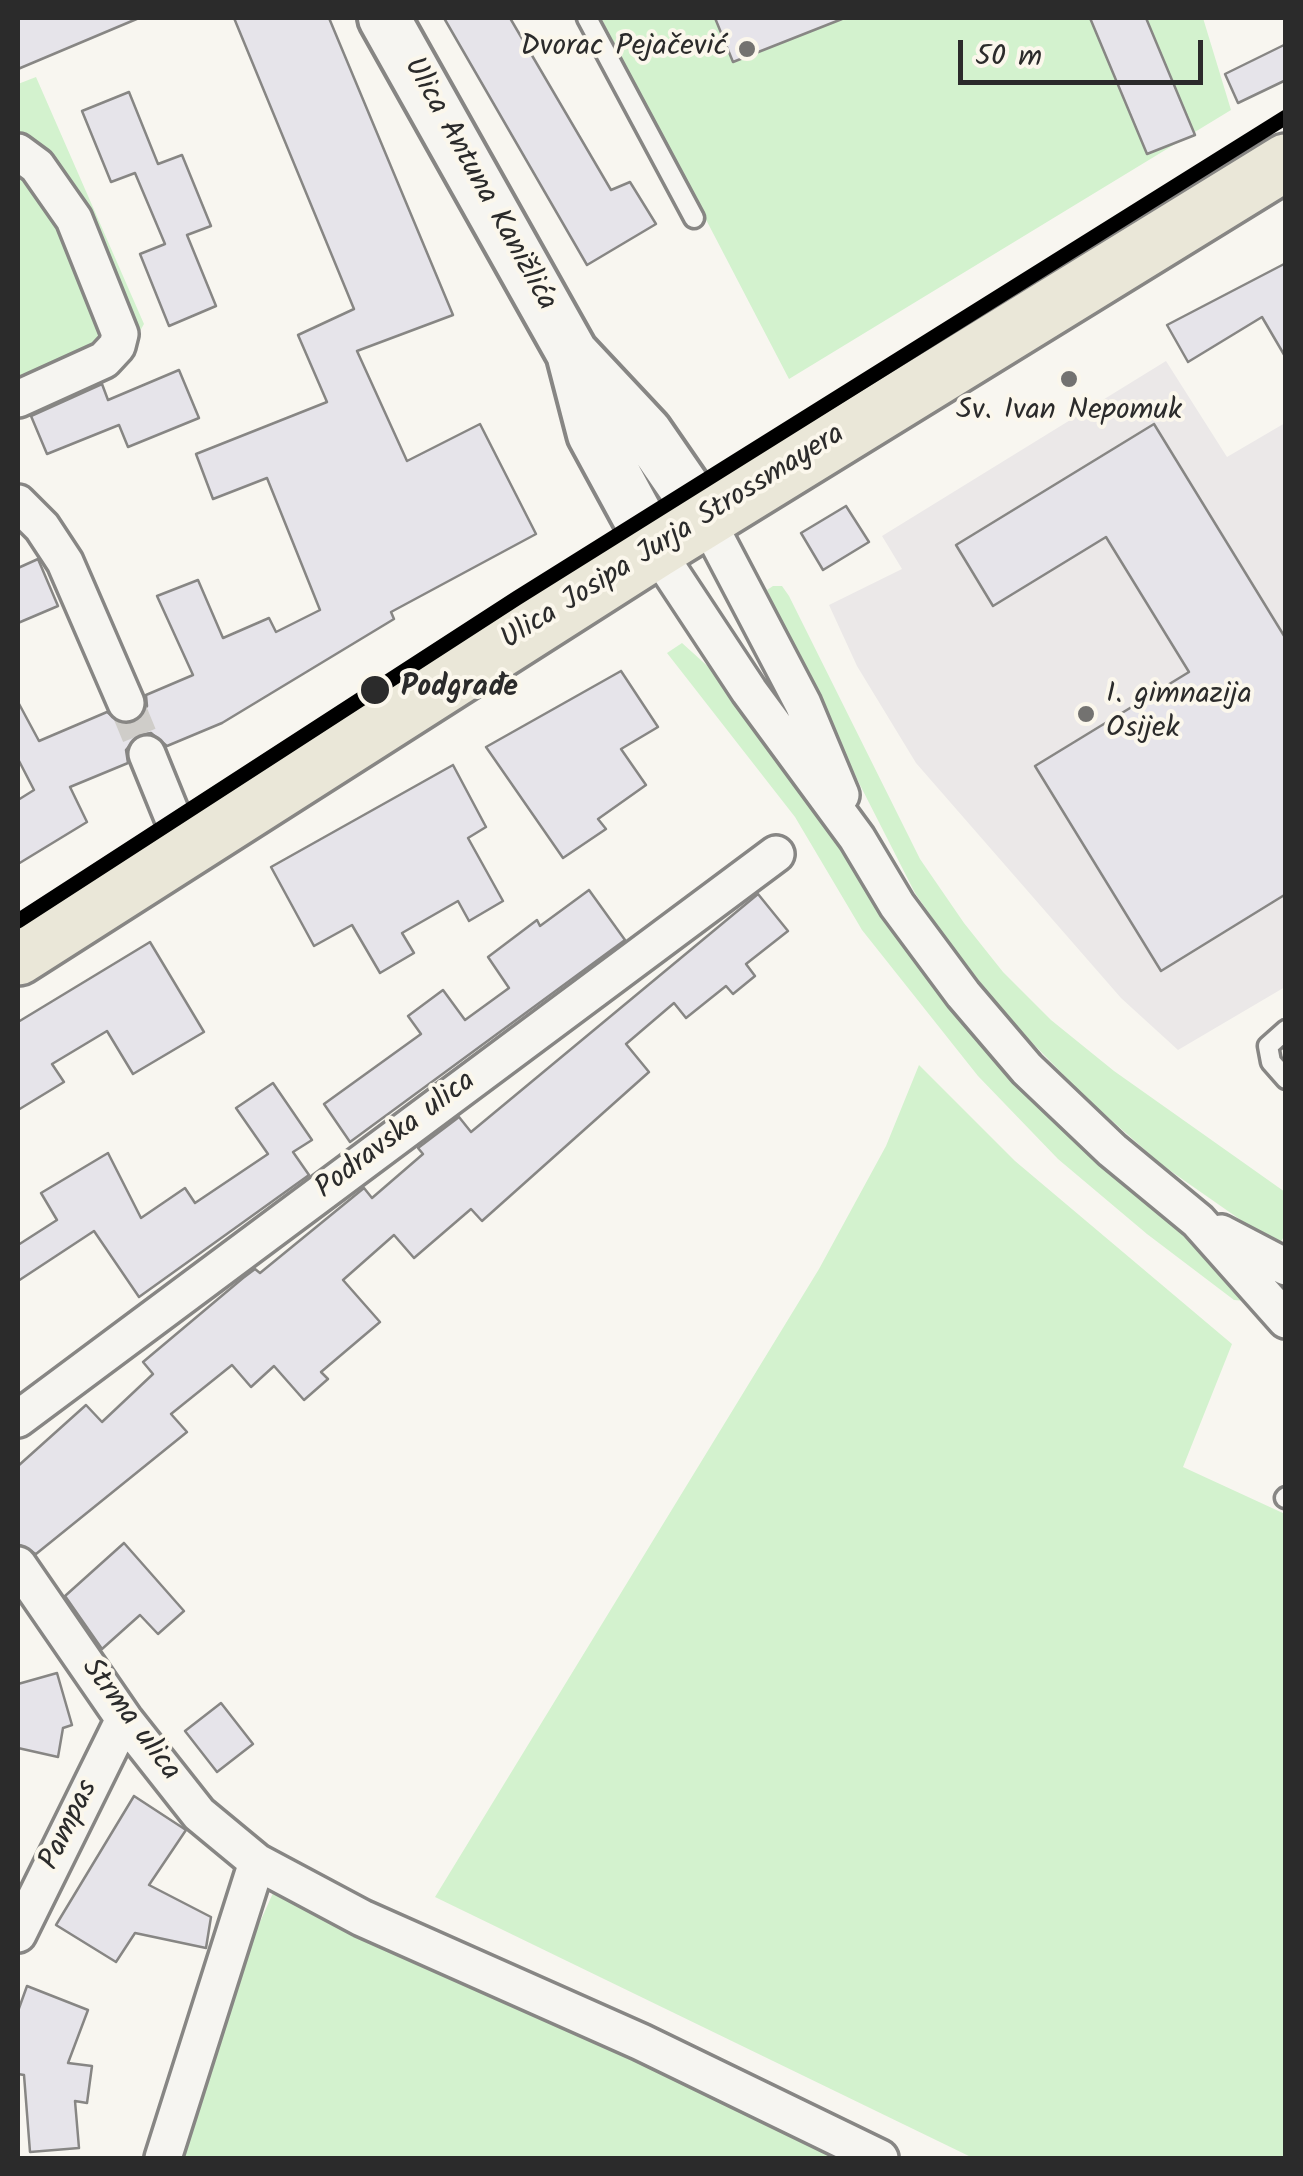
<!DOCTYPE html>
<html>
<head>
<meta charset="utf-8">
<style>
  body { margin:0 }
  #map { position:relative; width:1303px; height:2176px; overflow:hidden; background:#f8f6f0; font-family:Kalam,sans-serif }
  canvas { display:block }
  .frame { position:absolute; inset:0; border:20px solid #2b2b2b; pointer-events:none }
  .scale { position:absolute; left:958px; top:40px; width:245px; height:45px; box-sizing:border-box; border:5px solid #2b2b2b; border-top:0; padding-left:12px; font-size:30px; line-height:35px; white-space:nowrap; color:#2b2b2b; -webkit-text-stroke:8px #fbf7ec; paint-order:stroke }
</style>
</head>
<body>
<div id="map">
<canvas width="1303" height="2176"></canvas>
<div class="frame"></div>
<div class="scale">50 m</div>
</div>
<script>
const g = document.querySelector('canvas').getContext('2d');
g.lineJoin = 'round';
function fillPath(path, color) { g.fillStyle = color; g.fill(path, 'evenodd'); }
const poly = rows => new Path2D(rows.map(r => 'M' + r).join(''));
function stroke(path, color, width, dash) { g.strokeStyle = color; g.lineWidth = width; g.lineCap = dash ? 'butt' : 'round'; g.setLineDash(dash || []); g.stroke(path); }
function label(font, color, halo, rows, align = 'center') {
  g.font = font + ' Kalam,sans-serif'; g.lineWidth = 8; g.setLineDash([]); g.textBaseline = 'middle'; g.strokeStyle = halo; g.fillStyle = color; for (const [text, x, y, turn = 0] of rows) {
    g.save(); g.translate(x, y); g.rotate((+turn || 0) * Math.PI / 180); g.textAlign = isNaN(turn) ? turn : align; if (halo) g.strokeText(text, 0, 0); g.fillText(text, 0, 0); g.restore();
  }
}
const built = poly([
  [1166,361,1227,457,1285,423,1285,987,1178,1050,1121,998,916,763,857,666,829,605,902,569,882,536]
]);
const green = poly([
  [601,18,1203,18,1231,110,789,379],
  [36,77,144,324,126,355,18,410,18,84],
  [773,586,782,586,789,596,920,859,964,923,1003,972,1051,1020,1114,1071,1285,1192,1285,1235,1278,1246,1162,1165,1084,1096,1011,1021,951,945,915,893,859,783,767,590],
  [682,643,723,680,817,804,882,913,1012,1074,1061,1127,1200,1248,1246,1301,1234,1300,1147,1234,1058,1159,978,1076,862,930,795,817,667,653],
  [919,1065,1015,1161,1232,1344,1183,1467,1285,1514,1285,2158,973,2158,435,1897,819,1269,886,1146],
  [273,1893,830,2148,829,2158,173,2158,230,1989]
]);
const building = poly([
  [18,18,139,18,18,69,18,18],
  [234,18,329,18,453,315,357,351,407,461,480,424,536,534,391,612,394,619,222,723,167,746,151,733,138,735,126,750,128,763,70,787,87,822,18,864,18,800,34,790,18,759,18,702,39,741,107,712,123,724,135,722,147,706,146,695,193,675,157,596,198,580,223,638,269,618,276,632,320,610,267,478,213,499,196,454,327,402,298,335,354,309,234,18],
  [444,18,510,18,611,190,630,182,656,224,587,265,444,18],
  [715,18,842,18,842,19,733,62,715,18],
  [1090,18,1146,18,1195,135,1147,154,1090,18],
  [1286,44,1286,80,1238,103,1225,74,1286,44],
  [129,92,158,164,182,155,211,226,187,235,216,306,169,326,140,254,165,244,135,173,111,182,82,111,129,92],
  [1286,263,1286,358,1262,317,1188,362,1167,325,1286,263],
  [179,370,199,418,128,447,119,425,47,454,31,416,102,384,108,400,179,370],
  [1154,424,1286,639,1286,894,1161,971,1035,766,1189,672,1106,537,993,606,956,545,1154,424],
  [846,506,869,542,823,570,801,533,846,506],
  [38,559,58,606,18,623,18,568,38,559],
  [621,671,658,727,621,749,646,785,598,819,606,829,563,858,486,747,621,671],
  [453,765,486,827,468,838,503,901,469,921,458,901,402,933,414,953,380,973,352,925,314,946,271,867,453,765],
  [589,890,625,940,350,1142,324,1104,421,1034,408,1016,443,990,465,1020,509,988,488,957,537,920,540,926,589,890],
  [758,894,788,931,746,964,755,976,733,994,726,986,686,1018,674,1003,626,1044,649,1072,482,1221,471,1209,414,1258,394,1235,343,1280,380,1322,321,1372,328,1379,304,1400,274,1366,251,1387,232,1365,171,1414,187,1432,36,1554,18,1544,18,1466,86,1405,102,1422,153,1374,143,1362,243,1278,255,1269,260,1273,364,1188,372,1198,423,1154,418,1148,459,1117,471,1132,758,894],
  [150,942,204,1032,133,1074,107,1031,52,1064,64,1082,18,1110,18,1022,150,942],
  [273,1083,312,1140,293,1152,309,1175,139,1297,94,1231,18,1281,18,1245,57,1220,41,1193,108,1153,141,1218,185,1188,195,1203,268,1154,236,1108,273,1083],
  [124,1543,184,1611,158,1634,140,1615,102,1649,65,1596,124,1543],
  [57,1673,72,1725,63,1728,58,1757,18,1748,18,1684,57,1673],
  [221,1703,253,1744,217,1772,185,1731,221,1703],
  [134,1796,186,1830,149,1885,211,1917,206,1948,135,1933,116,1962,56,1925,134,1796],
  [27,1986,88,2010,68,2063,92,2066,87,2103,75,2101,79,2148,30,2152,24,2075,18,2074,18,2011,27,1986]
]);
const streetTunnel = poly([
  [126,703,147,754]
]);
const lane = poly([
  [587,18,694,218],
  [1286,1030,1268,1046,1271,1062,1286,1079],
  [1285,1498,1286,1497]
]);
const street = poly([
  [18,152,37,166,74,219,120,334,117,346,104,360,18,399],
  [18,503,42,527,65,562,126,703],
  [706,519,803,704,841,795],
  [656,550,749,691,857,838,897,905,963,994,1027,1069,1112,1150,1198,1221,1286,1320],
  [147,754,186,850],
  [1221,1233,1286,1267],
  [18,1419,776,854],
  [18,1565,124,1719,199,1814,257,1862,362,1918,641,2042,880,2158],
  [18,1934,124,1719],
  [163,2158,257,1862]
]);
const secondary = poly([
  [384,18,572,353,646,432,706,519],
  [572,353,593,434,656,550]
]);
const primary = poly([
  [18,957,656,550,1286,162]
]);
const tram1 = poly([
  [18,921,517,598,1286,117]
]);
const markers = [
  [747,49,10,"#737270"],
  [1069,379,10,"#737270"],
  [375,690,16,"#2b2b2b"],
  [1086,714,10,"#737270"]
];
const poiNames = [
  ["Dvorac Pejačević",727,49],
  ["Sv. Ivan Nepomuk",1069,413,"center"],
  ["I. gimnazija",1106,697,"left"],
  ["Osijek",1106,731,"left"]
];
const streetNames = [
  ["Ulica Antuna Kanižlića",478,185,61],
  ["Ulica Josipa Jurja Strossmayera",674,539,-32],
  ["Podravska ulica",397,1137,-37],
  ["Strma ulica",129,1721,53],
  ["Pampas",71,1826,-64]
];
const stopNames = [
  ["Podgrađe",401,690]
];
fillPath(built, '#ebe8e8');
fillPath(green, '#d3f2ce');
fillPath(building, '#e6e4ea');
stroke(building, '#878684', 2.5);
stroke(streetTunnel, '#cfcdc9', 35, [35, 18]);
stroke(lane, '#878684', 25);
stroke(street, '#878684', 42);
stroke(secondary, '#878684', 58);
stroke(primary, '#878684', 62);
stroke(lane, '#f6f5f1', 18);
stroke(street, '#f6f5f1', 35);
stroke(secondary, '#f6f5f1', 50);
stroke(primary, '#eae7d8', 55);
stroke(tram1, '#000', 15);
for (const [x, y, r, color] of markers) { const dot = new Path2D(); dot.arc(x, y, r, 0, 2 * Math.PI); g.fillStyle = color; g.fill(dot); stroke(dot, '#fbf7ec', 4); }
label('30px', '#2b2b2b', '#fbf7ec', poiNames, 'right');
label('30px', '#2b2b2b', '#fbf7ec', streetNames);
label('bold 30px', '#2b2b2b', '#fbf7ec', stopNames, 'left');
</script>
</body>
</html>
